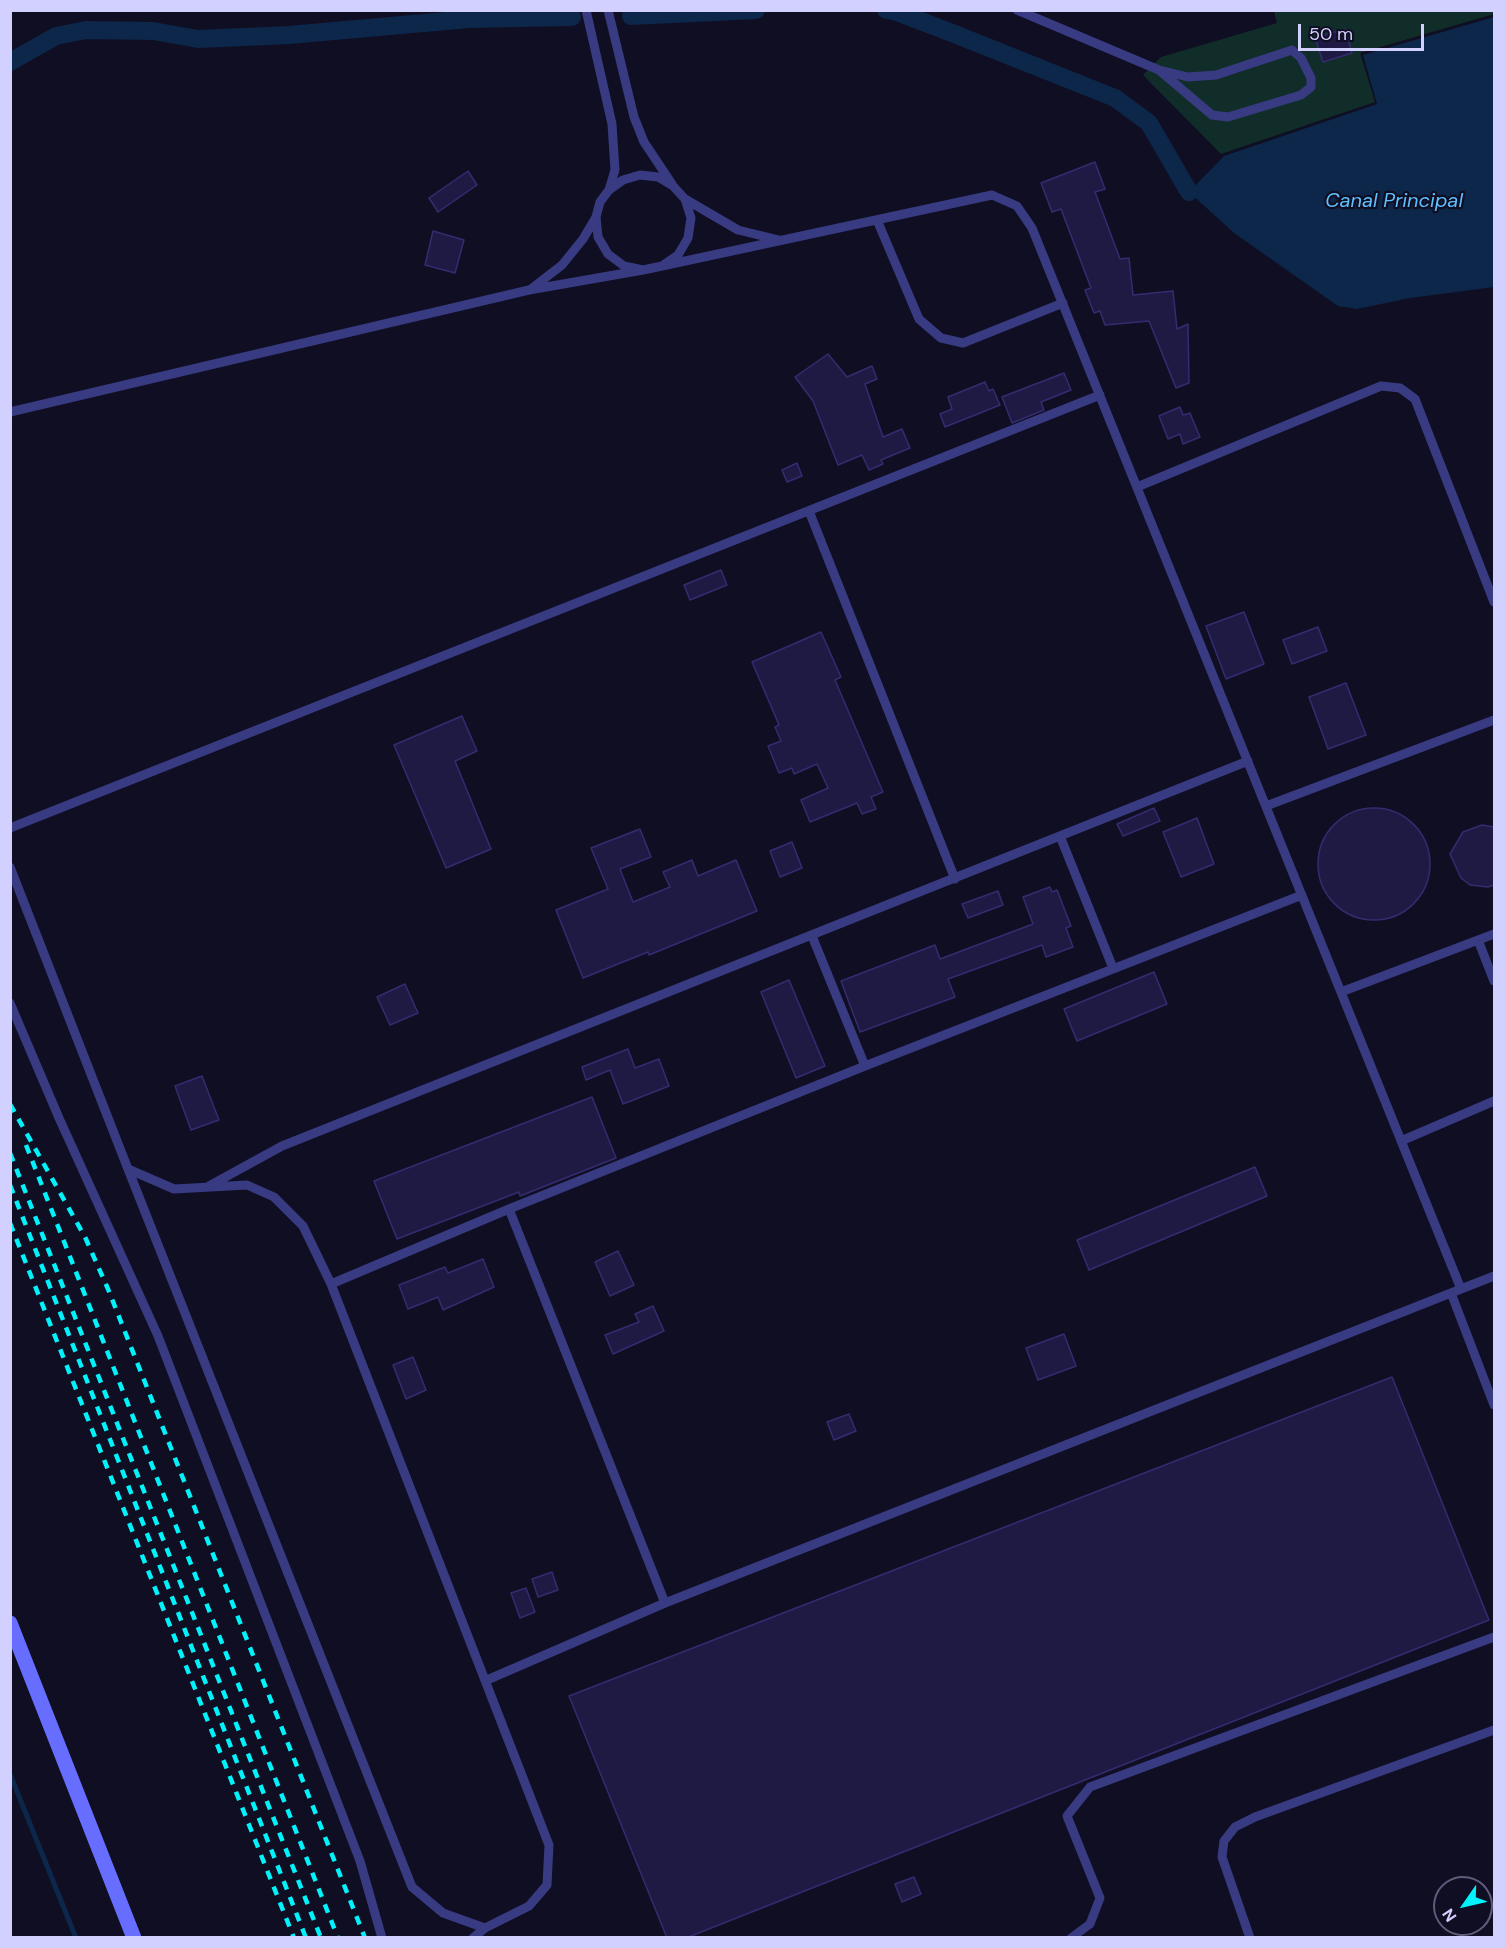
<!DOCTYPE html>
<html>
<head>
<meta charset="utf-8">
<style>
  body { margin:0 }
  #map { position:relative; width:1505px; height:1948px; overflow:hidden; background:#100e23; font-family:"DM Sans",sans-serif }
  canvas { display:block }
  .frame { position:absolute; inset:0; border:12px solid #d2d0ff; pointer-events:none }
  .north { position:absolute; left:1433px; top:1876px; width:60px; height:60px; box-sizing:border-box; background:#100e23; border:2px solid #5e5c7b; border-radius:50%; rotate:236deg; font-size:16px; font-weight:700; line-height:24px; text-align:center; color:#d2d0ff }
  .north::after { content:''; display:block; margin:auto; width:21px; height:27px; background:#00f3fb; clip-path:polygon(50% 0,100% 100%,50% 72%,0 100%) }
  .scale { position:absolute; left:1298px; top:24px; width:126px; height:27px; box-sizing:border-box; border:3px solid #d2d0ff; border-top:0; padding-left:8px; font-size:18px; line-height:21px; white-space:nowrap; color:#d2d0ff; -webkit-text-stroke:4px #100e23; paint-order:stroke }
</style>
</head>
<body>
<div id="map">
<canvas width="1505" height="1948"></canvas>
<div class="frame"></div>
<div class="north">N</div>
<div class="scale">50 m</div>
</div>
<script>
const g = document.querySelector('canvas').getContext('2d');
g.lineJoin = 'round';
function fillPath(path, color) { g.fillStyle = color; g.fill(path, 'evenodd'); }
const poly = rows => new Path2D(rows.map(r => 'M' + r).join(''));
function stroke(path, color, width, dash) { g.strokeStyle = color; g.lineWidth = width; g.lineCap = dash ? 'butt' : 'round'; g.setLineDash(dash || []); g.stroke(path); }
function label(font, color, halo, rows, align = 'center') {
  g.font = font + ' "DM Sans",sans-serif'; g.lineWidth = 4.5; g.setLineDash([]); g.textBaseline = 'middle'; g.strokeStyle = halo; g.fillStyle = color; for (const [text, x, y, turn = 0] of rows) {
    g.save(); g.translate(x, y); g.rotate((+turn || 0) * Math.PI / 180); g.textAlign = isNaN(turn) ? turn : align; if (halo) g.strokeText(text, 0, 0); g.fillText(text, 0, 0); g.restore();
  }
}
const green = poly([
  [1274,11,1494,11,1494,14,1360,53,1375,102,1221,154,1143,75,1161,57,1277,23]
]);
const water = poly([
  [1494,17,1494,287,1410,298,1357,309,1338,306,1234,233,1189,192,1224,156,1377,104,1363,55]
]);
const stream = poly([
  [10,1774,76,1938]
]);
const canal = poly([
  [886,10,897,12,952,33,1115,98,1149,123,1189,192],
  [631,16,756,10],
  [10,62,56,36,86,30,153,31,198,39,289,35,469,19,572,17]
]);
const building = poly([
  [1345,29,1352,53,1323,62,1315,38,1345,29],
  [1095,162,1105,189,1095,192,1120,259,1129,258,1133,295,1173,291,1177,329,1188,324,1189,383,1176,388,1149,321,1105,325,1100,311,1094,313,1085,290,1091,288,1061,209,1052,212,1041,183,1095,162],
  [468,171,477,185,438,212,429,198,468,171],
  [433,231,464,240,455,273,425,265,433,231],
  [828,354,847,377,872,366,877,379,865,384,883,437,902,429,910,448,881,460,883,464,869,470,862,455,838,465,813,401,795,377,828,354],
  [1064,373,1071,390,1041,402,1044,410,1012,423,1002,397,1064,373],
  [985,382,989,391,993,389,1000,405,945,427,940,414,952,409,948,397,985,382],
  [1180,407,1183,415,1190,413,1200,437,1183,444,1180,434,1168,439,1159,416,1180,407],
  [797,463,802,476,787,482,782,470,797,463],
  [721,570,727,585,690,600,684,585,721,570],
  [1244,612,1264,664,1226,679,1206,626,1244,612],
  [1318,627,1327,651,1292,664,1283,640,1318,627],
  [821,632,841,677,835,680,883,792,871,797,876,809,862,814,857,803,810,822,801,800,828,788,817,764,794,774,792,768,779,773,768,746,781,741,775,727,779,725,752,662,821,632],
  [1346,683,1366,735,1328,749,1309,697,1346,683],
  [462,716,477,751,455,761,491,849,446,868,394,745,462,716],
  [1154,808,1160,821,1123,836,1117,824,1154,808],
  '1318 864a56 56 0 1 1 112 0a56 56 0 1 1-112 0Z',
  [1197,818,1214,864,1181,877,1163,832,1197,818],
  [1482,825,1494,827,1494,885,1488,887,1470,885,1461,878,1450,854,1463,832,1482,825],
  [640,829,651,857,620,869,633,902,670,887,663,872,692,860,698,876,736,860,757,911,649,955,648,952,583,978,556,910,608,889,591,848,640,829],
  [792,842,802,868,780,877,770,851,792,842],
  [1050,887,1052,892,1057,890,1071,926,1066,928,1073,947,1046,957,1042,945,948,979,955,997,860,1032,841,981,935,945,940,959,1033,924,1023,897,1050,887],
  [998,891,1003,905,968,918,962,904,998,891],
  [1154,972,1167,1004,1077,1041,1064,1009,1154,972],
  [789,980,825,1066,796,1078,761,992,789,980],
  [405,984,418,1013,390,1025,377,997,405,984],
  [628,1049,635,1068,659,1059,669,1086,623,1104,610,1070,586,1080,582,1067,628,1049],
  [202,1076,219,1120,191,1130,175,1086,202,1076],
  [592,1097,616,1158,520,1196,519,1192,397,1239,374,1181,592,1097],
  [1255,1167,1267,1196,1089,1270,1077,1240,1255,1167],
  [618,1251,634,1285,610,1296,595,1262,618,1251],
  [483,1259,494,1287,443,1310,438,1297,408,1309,399,1285,445,1267,448,1273,483,1259],
  [653,1306,664,1331,613,1354,605,1335,639,1322,635,1314,653,1306],
  [1064,1334,1076,1366,1038,1380,1026,1348,1064,1334],
  [413,1357,426,1390,406,1399,393,1365,413,1357],
  [1392,1377,1489,1620,686,1938,667,1938,569,1696,1392,1377],
  [849,1414,856,1431,834,1440,827,1422,849,1414],
  [552,1572,558,1590,538,1597,532,1579,552,1572],
  [526,1588,535,1612,520,1618,511,1593,526,1588],
  [914,1877,921,1894,902,1902,895,1884,914,1877]
]);
const service = poly([
  [586,10,612,124,615,170,609,190],
  [608,10,634,117,644,142,672,184],
  [1017,10,1159,70,1188,77,1216,75,1292,50,1301,58,1311,78,1311,87,1301,95,1228,117,1212,115,1159,70],
  [685,199,691,218,688,238,678,255,662,266,643,270,624,266,608,254,598,237,596,217,600,202,609,190,623,180,640,175,658,177,673,186,685,199,738,230,779,240],
  [877,220,919,319,941,338,963,343,1063,303],
  [662,266,992,195,1017,206,1032,228,1461,1289],
  [531,289,562,265,583,239,596,217],
  [10,412,529,290,643,270],
  [1137,487,1381,386,1400,388,1415,399,1494,602],
  [809,511,955,879],
  [1266,806,1494,720],
  [10,828,1100,395],
  [1060,836,1113,968],
  [10,867,128,1169,412,1887,443,1913,485,1928,529,1906,547,1885,549,1845,331,1284,303,1226,274,1197,247,1185,174,1189,128,1169],
  [812,936,865,1066],
  [1478,940,1494,981],
  [1341,992,1494,934],
  [10,1003,59,1118,158,1336,360,1861,382,1938],
  [1401,1141,1494,1101],
  [209,1186,282,1146,1248,761],
  [509,1209,665,1603],
  [331,1284,509,1209,865,1066,1302,895],
  [1451,1293,1494,1405],
  [487,1680,665,1603,1494,1276],
  [473,1938,485,1928],
  [1071,1938,1090,1924,1100,1898,1067,1816,1090,1787,1494,1637],
  [1250,1938,1222,1857,1224,1841,1235,1827,1255,1817,1494,1730]
]);
const secondary = poly([
  [10,1623,134,1938]
]);
const rail = poly([
  [10,1104,85,1237,108,1289,365,1938],
  [26,1145,338,1938],
  [10,1153,321,1938],
  [10,1185,306,1938],
  [10,1223,294,1938]
]);
const waterNames = [
  ["Canal Principal",1394,202]
];
fillPath(green, '#112d2a');
fillPath(water, '#0c2749');
stroke(stream, '#0c2749', 5);
stroke(canal, '#0c2749', 18);
fillPath(building, '#1f1a44');
stroke(building, '#342c70', 1.5);
stroke(service, '#383b82', 9);
stroke(secondary, '#676eff', 15);
stroke(rail, '#00f3fb', 4.5, [9, 8]);
label('italic 20px', '#5ec0ff', '#100e23', waterNames);
</script>
</body>
</html>
